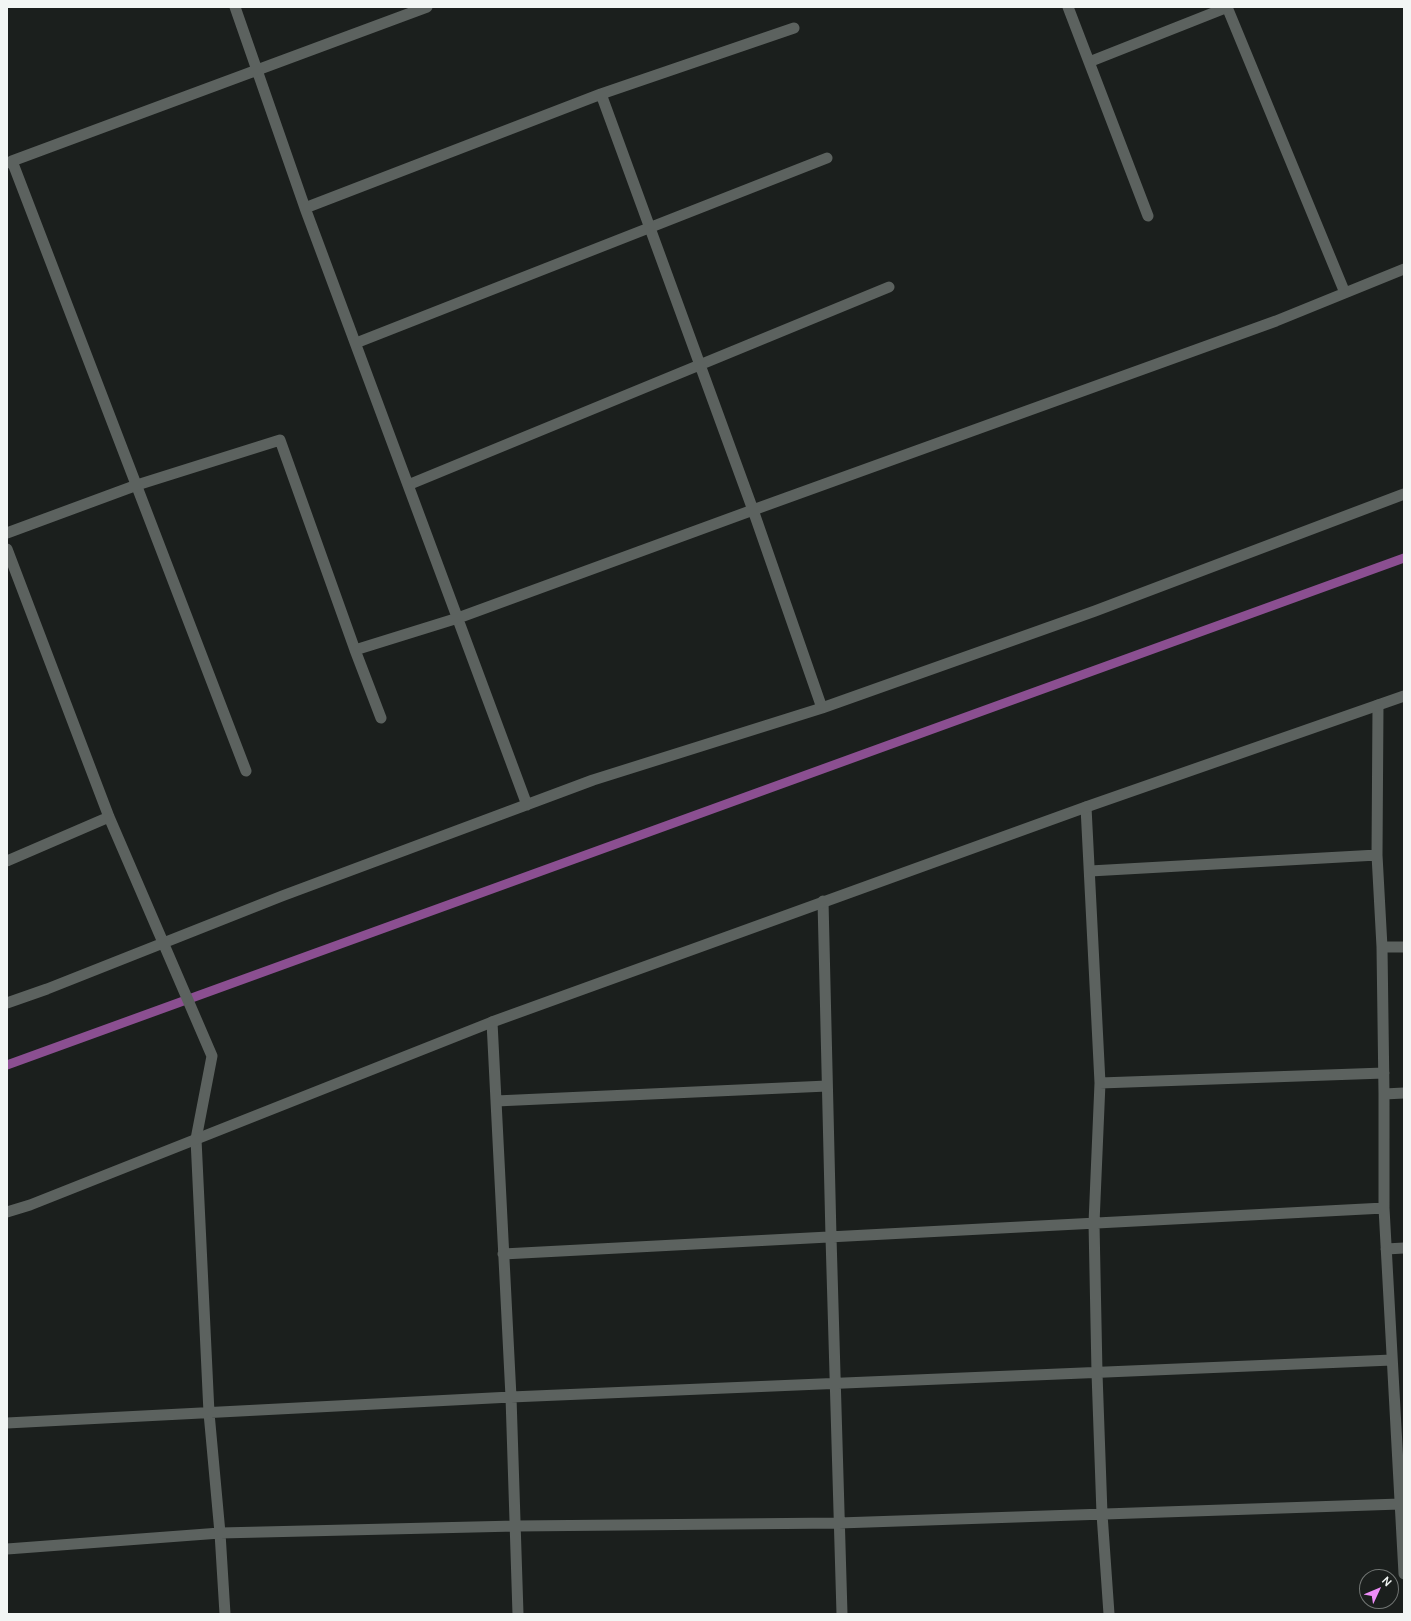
<!DOCTYPE html>
<html>
<head>
<meta charset="utf-8">
<style>
  body { margin:0 }
  #map { position:relative; width:1411px; height:1621px; overflow:hidden; background:#1b1f1d; font-family:Manrope,sans-serif }
  canvas { display:block }
  .frame { position:absolute; inset:0; border:8px solid #f2f6f4; pointer-events:none }
  .north { position:absolute; left:1359px; top:1569px; width:40px; height:40px; box-sizing:border-box; background:#1b1f1d; border:1px solid #717573; border-radius:50%; rotate:46deg; font-size:11px; font-weight:700; line-height:16px; text-align:center; color:#f2f6f4 }
  .north::after { content:''; display:block; margin:auto; width:14px; height:18px; background:#ee8cf8; clip-path:polygon(50% 0,100% 100%,50% 72%,0 100%) }
</style>
</head>
<body>
<div id="map">
<canvas width="1411" height="1621"></canvas>
<div class="frame"></div>
<div class="north">N</div>
</div>
<script>
const g = document.querySelector('canvas').getContext('2d');
g.lineJoin = 'round';
const poly = rows => new Path2D(rows.map(r => 'M' + r).join(''));
function stroke(path, color, width, dash) { g.strokeStyle = color; g.lineWidth = width; g.lineCap = dash ? 'butt' : 'round'; g.setLineDash(dash || []); g.stroke(path); }
const stream = poly([
  [7,1065,1404,558]
]);
const minor = poly([
  [235,7,305,208],
  [1068,7,1148,216],
  [1227,7,1345,293],
  [1089,62,1228,7],
  [601,94,794,28],
  [12,161,427,7],
  [7,163,12,161,246,771],
  [356,343,827,158],
  [408,485,889,287],
  [7,533,137,485,280,440,355,650,381,718],
  [7,549,109,817,212,1056,196,1139,209,1413,220,1533,225,1614],
  [355,650,458,618,753,510,1276,321,1404,269],
  [1378,705,1377,855,1382,947,1384,1094,1384,1208,1404,1574],
  [527,805,305,208,601,94,753,510,822,708],
  [1086,807,1100,1083,1094,1223,1097,1373,1102,1514,1109,1614],
  [7,861,109,817],
  [1090,871,1377,855],
  [823,901,831,1237,842,1614],
  [1382,947,1404,947],
  [7,1003,47,989,282,896,593,780,822,708,1095,611,1404,494],
  [492,1022,511,1397,518,1614],
  [1100,1083,1384,1073],
  [1384,1094,1404,1093],
  [496,1101,827,1086],
  [1386,1249,1404,1248],
  [503,1254,1384,1208],
  [7,1423,511,1397,1392,1360],
  [7,1549,220,1533,516,1526,839,1523,1400,1504]
]);
const tertiary = poly([
  [7,1212,30,1205,492,1022,1086,807,1404,696]
]);
stroke(stream, '#8b4f91', 9);
stroke(minor, '#5c625f', 11);
stroke(tertiary, '#5c625f', 11);
</script>
</body>
</html>
